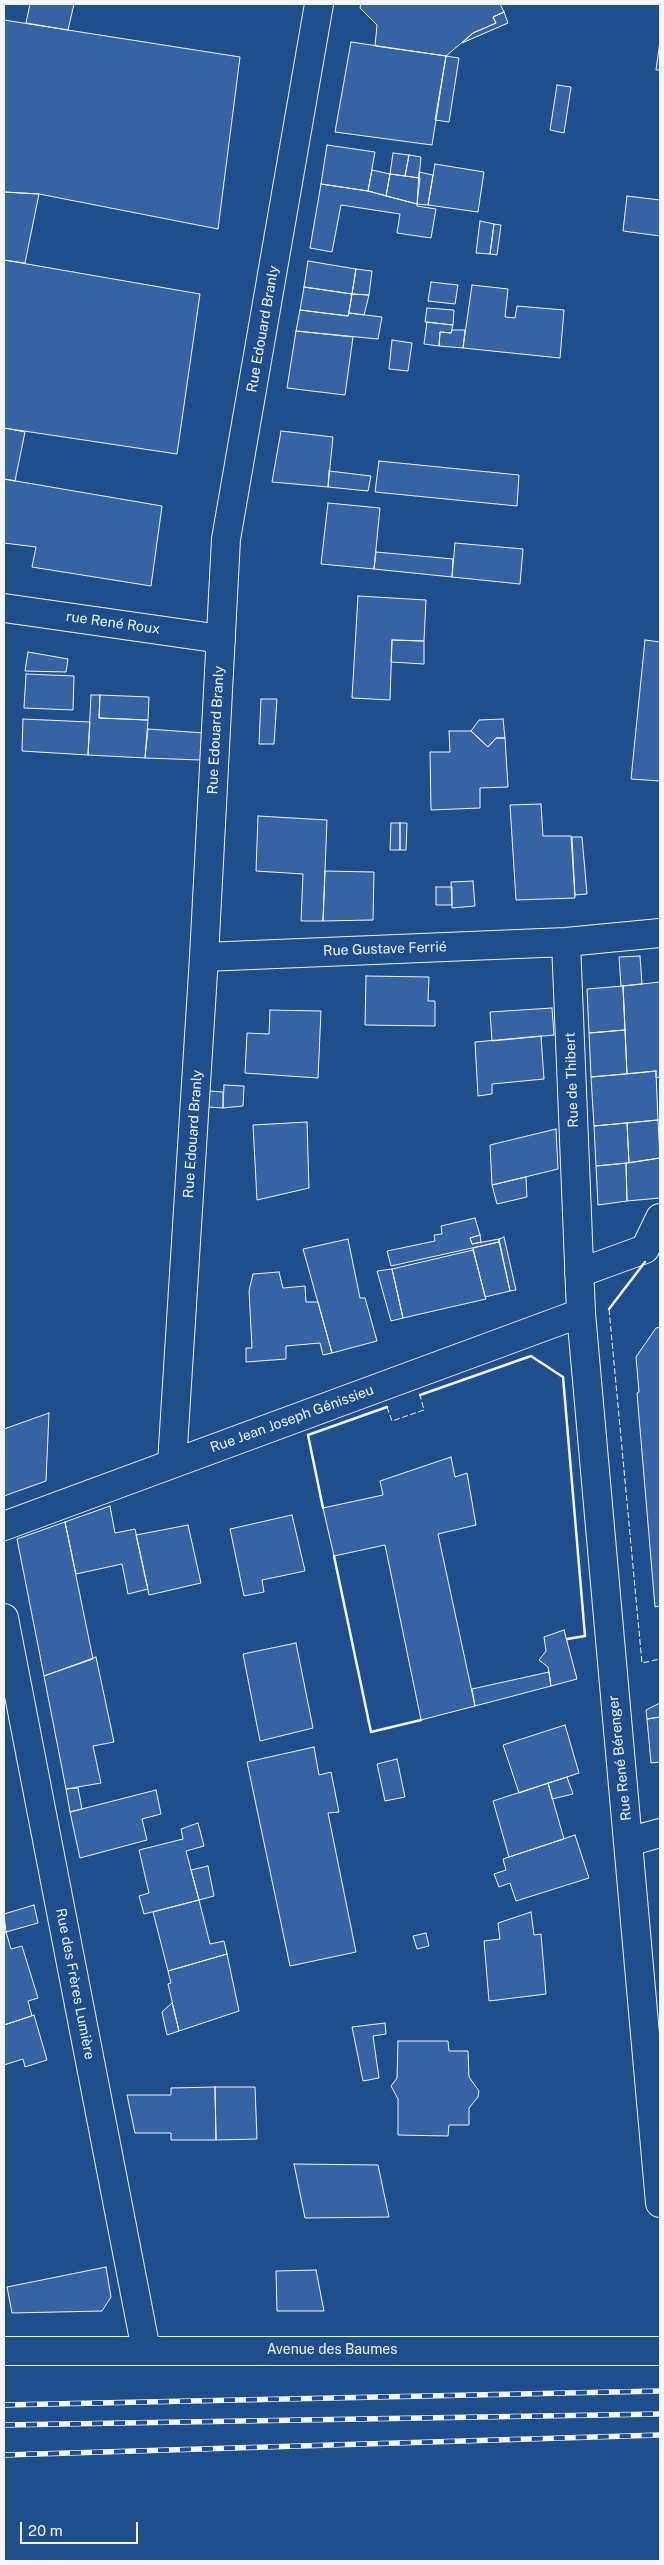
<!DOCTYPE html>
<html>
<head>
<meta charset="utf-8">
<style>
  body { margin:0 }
  #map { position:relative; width:664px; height:2565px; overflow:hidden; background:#1f4e8c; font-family:"Public Sans",sans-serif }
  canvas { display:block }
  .frame { position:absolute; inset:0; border:5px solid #f2f6ff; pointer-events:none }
  .scale { position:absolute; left:20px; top:2522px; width:118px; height:22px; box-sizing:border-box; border:2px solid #f2f6ff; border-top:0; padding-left:6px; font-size:15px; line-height:18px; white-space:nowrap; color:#f2f6ff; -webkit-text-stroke:4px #1f4e8c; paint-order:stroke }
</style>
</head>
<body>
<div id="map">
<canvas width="664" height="2565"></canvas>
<div class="frame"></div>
<div class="scale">20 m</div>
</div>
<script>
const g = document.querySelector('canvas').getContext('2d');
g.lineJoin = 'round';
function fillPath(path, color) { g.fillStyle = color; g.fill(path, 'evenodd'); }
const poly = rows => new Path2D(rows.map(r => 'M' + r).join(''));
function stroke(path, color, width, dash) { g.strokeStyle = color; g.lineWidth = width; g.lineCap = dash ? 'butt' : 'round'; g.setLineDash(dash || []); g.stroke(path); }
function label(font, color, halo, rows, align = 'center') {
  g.font = font + ' "Public Sans",sans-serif'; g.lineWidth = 4; g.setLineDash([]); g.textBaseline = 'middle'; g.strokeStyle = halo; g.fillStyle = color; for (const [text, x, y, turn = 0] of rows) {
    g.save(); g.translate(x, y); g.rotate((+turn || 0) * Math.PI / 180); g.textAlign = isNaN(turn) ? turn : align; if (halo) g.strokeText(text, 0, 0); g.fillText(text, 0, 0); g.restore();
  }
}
const building = poly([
  [30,4,74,4,68,30,26,23,30,4],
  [361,4,500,4,504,12,493,17,496,23,473,33,446,56,375,46,377,25,360,8,361,4],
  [504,12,508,23,462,43,473,33,496,23,493,17,504,12],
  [4,20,240,57,218,229,39,194,4,192,4,20],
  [660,41,660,70,656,70,660,41],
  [351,42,446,56,432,145,335,132,351,42],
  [446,56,459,58,449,122,435,120,446,56],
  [557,85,571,87,564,133,550,130,557,85],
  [327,145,375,152,368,191,321,184,327,145],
  [393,153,409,155,405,176,390,174,393,153],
  [409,155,421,157,419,178,405,176,409,155],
  [435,164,484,172,478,212,428,205,435,164],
  [372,170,390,174,386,196,368,191,372,170],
  [419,172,433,175,428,205,417,204,419,172],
  [390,174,420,178,417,204,386,196,390,174],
  [321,184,368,191,417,204,417,206,436,209,431,238,397,233,400,214,341,205,332,252,310,248,321,184],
  [4,192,39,194,25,263,4,260,4,192],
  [627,196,660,200,660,236,623,231,627,196],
  [480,221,494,224,490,254,476,253,480,221],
  [494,224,501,225,497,255,490,254,494,224],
  [4,260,200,294,177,454,4,428,4,260],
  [308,261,356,269,352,294,304,287,308,261],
  [356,269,372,271,369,295,352,294,356,269],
  [431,282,458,285,455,304,428,301,431,282],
  [472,285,508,289,505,317,515,318,517,306,564,310,560,358,463,348,472,285],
  [304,287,352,294,348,316,300,310,304,287],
  [352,294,369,295,364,315,349,313,352,294],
  [427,308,454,310,453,325,425,322,427,308],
  [300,310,348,316,349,313,382,317,378,339,296,331,300,310],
  [427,322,453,325,451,333,440,332,439,346,424,344,427,322],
  [452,330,465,330,463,348,439,346,440,332,451,333,452,330],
  [296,331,353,337,345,395,287,388,296,331],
  [392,340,412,343,408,371,389,369,392,340],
  [4,428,25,432,15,481,4,479,4,428],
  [281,431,333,437,328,487,272,482,281,431],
  [379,461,519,475,517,506,375,492,379,461],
  [329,471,371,476,368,491,328,487,329,471],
  [4,479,162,506,151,586,32,567,36,547,4,543,4,479],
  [328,503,380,508,374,569,321,564,328,503],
  [455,543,523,549,520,584,452,577,455,543],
  [376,552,453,559,452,577,374,569,376,552],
  [358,596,426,600,424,641,392,640,390,700,352,698,358,596],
  [392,640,424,641,424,664,391,662,392,640],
  [645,640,660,642,660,781,631,779,645,640],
  [28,652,68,659,66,672,25,671,28,652],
  [26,674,74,676,73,710,24,708,26,674],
  [91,695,100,695,99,718,148,720,145,758,88,755,91,695],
  [100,695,149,697,148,720,99,718,100,695],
  [261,699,277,699,274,744,259,744,261,699],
  [23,719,90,722,88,755,22,751,23,719],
  [503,719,505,738,496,738,488,747,471,731,479,720,503,719],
  [148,729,204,733,201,760,145,758,148,729],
  [449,731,471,731,488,747,496,738,505,738,508,787,480,788,480,808,431,810,430,752,450,752,449,731],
  [541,804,543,836,571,836,575,898,516,900,510,805,541,804],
  [258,816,327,820,323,921,301,921,303,874,256,871,258,816],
  [391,823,400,823,400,850,390,850,391,823],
  [400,823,407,823,406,850,400,850,400,823],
  [572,837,582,837,587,894,575,895,572,837],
  [325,871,374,872,373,920,323,921,325,871],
  [473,881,475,906,452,908,451,882,473,881],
  [436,887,452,887,452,905,436,905,436,887],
  [640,956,642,984,621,986,619,957,640,956],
  [366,976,429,977,428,1001,435,1001,435,1026,365,1025,366,976],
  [660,982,660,1077,656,1078,656,1071,627,1074,623,986,660,982],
  [623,986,625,1030,589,1033,587,989,623,986],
  [552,1008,554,1035,492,1041,490,1012,552,1008],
  [270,1010,321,1011,318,1078,245,1073,247,1033,269,1034,270,1010],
  [625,1030,627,1074,591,1077,589,1033,625,1030],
  [541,1036,544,1079,492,1084,492,1094,478,1096,475,1042,541,1036],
  [656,1071,658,1120,594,1126,591,1077,656,1071],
  [224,1085,244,1086,243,1106,223,1108,224,1085],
  [209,1091,223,1092,223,1108,208,1107,209,1091],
  [658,1120,660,1158,629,1163,627,1123,658,1120],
  [307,1122,309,1188,257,1200,253,1125,307,1122],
  [627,1123,629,1163,596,1166,594,1126,627,1123],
  [556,1129,558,1169,492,1185,490,1145,556,1129],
  [660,1158,660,1198,627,1201,626,1163,660,1158],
  [626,1163,627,1201,598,1205,596,1166,626,1163],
  [526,1177,527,1197,497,1204,492,1185,526,1177],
  [475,1218,480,1235,470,1238,472,1244,499,1239,499,1242,391,1266,387,1251,435,1241,434,1235,442,1234,441,1226,475,1218],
  [480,1235,481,1242,472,1244,470,1238,480,1235],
  [504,1237,516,1290,510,1291,499,1239,504,1237],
  [348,1239,360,1298,365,1298,377,1341,332,1353,303,1249,348,1239],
  [499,1242,510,1291,485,1297,473,1248,499,1242],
  [473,1250,486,1299,403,1318,392,1269,473,1250],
  [392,1269,403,1318,391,1321,377,1271,392,1269],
  [279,1272,283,1288,305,1286,306,1302,318,1302,332,1353,323,1355,320,1343,286,1346,286,1359,246,1362,246,1348,252,1348,249,1291,253,1274,279,1272],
  [660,1327,660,1606,655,1607,637,1393,639,1392,636,1357,656,1328,660,1327],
  [49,1413,46,1481,4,1496,4,1429,49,1413],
  [451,1457,455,1477,467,1473,476,1525,438,1534,475,1706,421,1720,385,1545,334,1556,323,1508,383,1495,380,1481,451,1457],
  [110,1506,115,1533,135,1529,148,1589,128,1594,122,1564,76,1574,65,1522,110,1506],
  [292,1515,305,1571,262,1580,264,1592,244,1596,230,1529,292,1515],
  [65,1522,93,1659,44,1676,17,1539,65,1522],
  [188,1525,201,1583,149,1595,136,1535,188,1525],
  [564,1630,577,1679,551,1686,548,1667,539,1660,546,1651,544,1637,564,1630],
  [296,1643,313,1728,260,1741,243,1654,296,1643],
  [96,1657,114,1742,93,1746,101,1783,66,1789,44,1676,96,1657],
  [549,1672,551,1686,475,1706,472,1689,549,1672],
  [660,1703,660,1717,647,1719,646,1710,660,1703],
  [660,1717,660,1762,651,1763,647,1719,660,1717],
  [565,1725,579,1773,519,1793,503,1745,565,1725],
  [314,1747,319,1775,331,1772,339,1812,328,1813,356,1952,290,1966,247,1762,314,1747],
  [397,1759,405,1797,385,1801,377,1764,397,1759],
  [567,1777,573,1794,552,1799,548,1783,567,1777],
  [548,1783,564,1839,509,1857,493,1801,548,1783],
  [78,1788,82,1809,70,1812,66,1789,78,1788],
  [156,1790,161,1814,142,1819,147,1840,80,1858,70,1812,156,1790],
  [198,1823,204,1846,186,1851,199,1900,144,1914,139,1896,149,1893,139,1850,183,1839,181,1829,198,1823],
  [575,1835,589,1878,516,1901,510,1883,499,1887,494,1874,506,1870,503,1859,575,1835],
  [208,1866,214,1896,199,1900,191,1870,208,1866],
  [199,1900,210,1944,224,1941,227,1954,168,1971,153,1912,199,1900],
  [34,1905,38,1923,6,1932,4,1914,34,1905],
  [531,1912,534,1935,541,1934,546,1994,489,2001,484,1941,500,1939,498,1923,531,1912],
  [6,1932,11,1949,22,1946,38,1998,28,2001,32,2016,4,2025,4,1933,6,1932],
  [426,1933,429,1946,417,1949,413,1936,426,1933],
  [227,1954,239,2011,179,2031,168,1984,171,1983,168,1971,227,1954],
  [172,2003,179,2031,167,2035,162,2012,172,2003],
  [34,2015,47,2060,25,2067,23,2059,4,2065,4,2025,34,2015],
  [385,2023,386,2034,373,2036,379,2078,363,2081,352,2027,385,2023],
  [398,2041,448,2041,449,2051,468,2051,469,2077,479,2091,478,2097,469,2108,469,2125,449,2125,448,2136,398,2135,398,2099,391,2086,397,2078,398,2041],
  [215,2087,255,2087,257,2139,216,2140,215,2087],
  [215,2087,216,2140,171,2140,171,2133,135,2133,127,2095,171,2095,171,2088,215,2087],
  [294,2164,378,2165,389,2217,305,2218,294,2164],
  [106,2267,111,2297,102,2311,12,2313,7,2287,106,2267],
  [316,2270,324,2311,277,2311,276,2271,316,2270]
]);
const minor = poly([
  [4,608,221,639],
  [566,942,581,1313,660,2203],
  [204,957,566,942,660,933],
  [579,1273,645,1249,660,1218],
  [172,1463,204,957,226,539,319,4],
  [4,1526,581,1313],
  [4,1618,146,2350],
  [628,1842,660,1833],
  [4,2351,660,2351]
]);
const rail = poly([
  [4,2405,660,2391],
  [4,2425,660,2414],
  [4,2455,660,2435]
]);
const fence = poly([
  [609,1309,642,1663,660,1659],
  [387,1407,392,1421,424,1410,420,1395]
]);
const wall = poly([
  [609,1309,645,1262],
  [420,1395,531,1356,563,1377,585,1636,567,1639],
  [323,1508,308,1435,387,1407],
  [334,1556,371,1732,421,1720]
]);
const streetNames = [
  ["Rue Edouard Branly",263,329,-80],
  ["rue René Roux",113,623,8],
  ["Rue Edouard Branly",216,730,-87],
  ["Rue Gustave Ferrié",385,949,-2],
  ["Rue de Thibert",572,1080,-92],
  ["Rue Edouard Branly",193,1134,-86],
  ["Rue Jean Joseph Génissieu",292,1419,-20],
  ["Rue René Bérenger",620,1758,-96],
  ["Rue des Frères Lumière",75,1984,79],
  ["Avenue des Baumes",332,2350]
];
fillPath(building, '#3563a3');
stroke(building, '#f2f6ff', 1);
stroke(minor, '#f2f6ff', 30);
stroke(minor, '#1f4e8c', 28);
stroke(rail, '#f2f6ff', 5.5);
stroke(rail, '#1f4e8c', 4, [11]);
stroke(fence, '#f2f6ff', 1, [6, 2.5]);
stroke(wall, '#f2f6ff', 2.5);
label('14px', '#f2f6ff', '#1f4e8c', streetNames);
</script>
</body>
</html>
